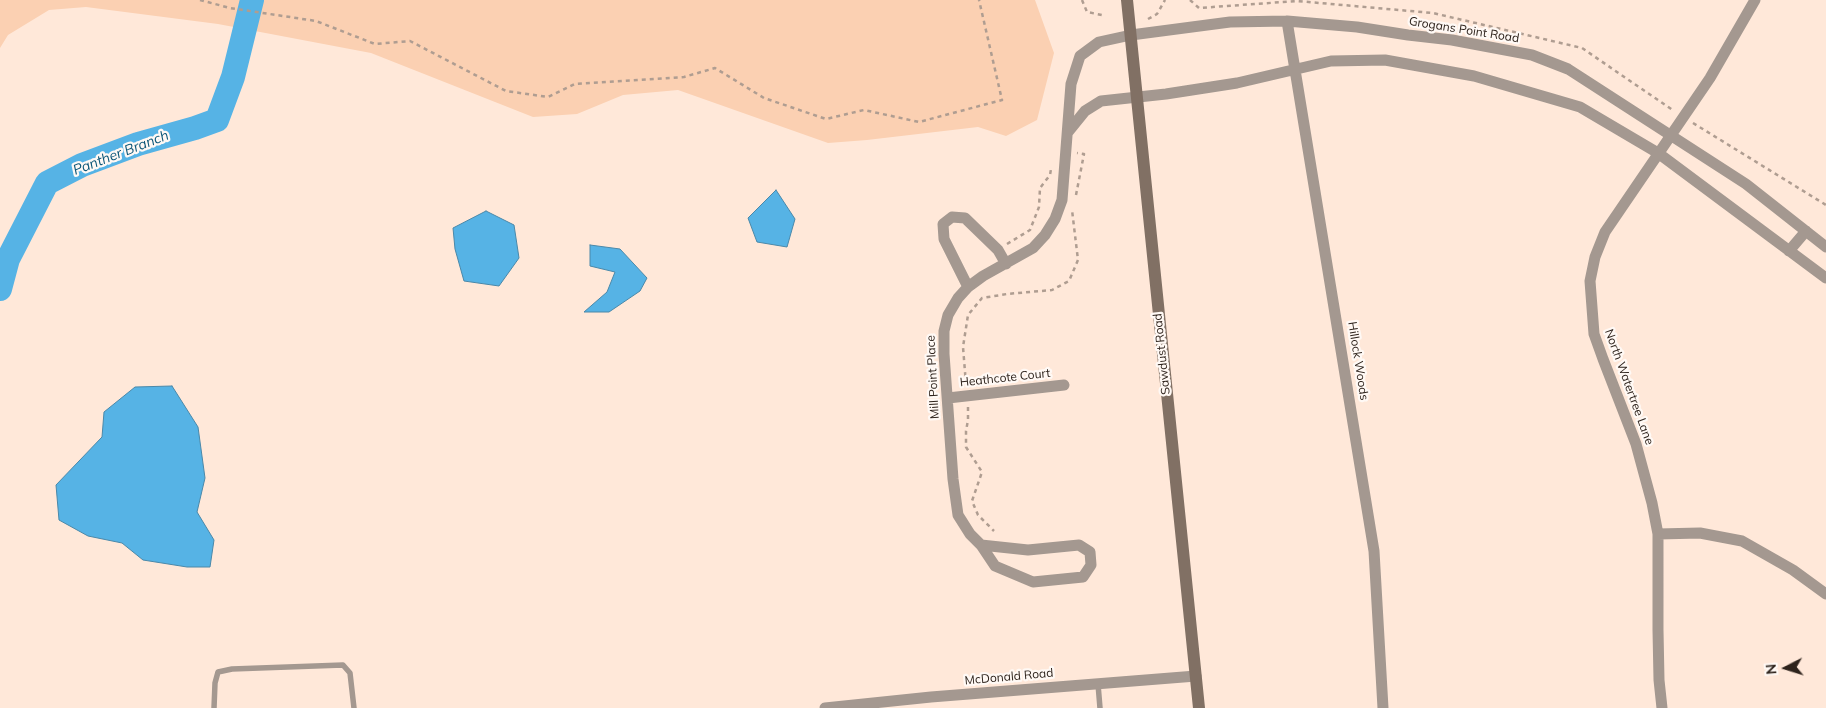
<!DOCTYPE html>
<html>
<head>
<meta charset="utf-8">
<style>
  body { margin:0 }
  #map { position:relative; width:1826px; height:708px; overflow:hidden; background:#ffe8d9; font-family:Mulish,sans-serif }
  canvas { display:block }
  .north { position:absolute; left:1761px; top:643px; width:50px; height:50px; -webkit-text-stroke:4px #fff9f5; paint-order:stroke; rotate:265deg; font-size:14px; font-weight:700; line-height:20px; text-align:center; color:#2e231c }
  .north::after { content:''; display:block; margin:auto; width:18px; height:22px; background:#2e231c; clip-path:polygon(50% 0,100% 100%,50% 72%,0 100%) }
</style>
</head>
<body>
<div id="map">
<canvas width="1826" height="708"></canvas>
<div class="north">N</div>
</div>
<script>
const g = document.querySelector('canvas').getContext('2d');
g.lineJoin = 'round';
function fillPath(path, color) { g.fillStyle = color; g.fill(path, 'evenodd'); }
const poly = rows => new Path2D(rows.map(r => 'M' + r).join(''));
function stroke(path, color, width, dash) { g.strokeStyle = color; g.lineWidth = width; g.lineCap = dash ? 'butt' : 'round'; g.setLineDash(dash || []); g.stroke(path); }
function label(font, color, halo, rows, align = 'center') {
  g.font = font + ' Mulish,sans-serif'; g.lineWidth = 4.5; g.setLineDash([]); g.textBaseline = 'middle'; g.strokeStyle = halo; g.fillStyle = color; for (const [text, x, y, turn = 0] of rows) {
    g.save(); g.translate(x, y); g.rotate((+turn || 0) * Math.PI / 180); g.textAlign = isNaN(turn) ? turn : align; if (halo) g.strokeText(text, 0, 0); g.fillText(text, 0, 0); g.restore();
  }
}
const green = poly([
  [0,0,1035,0,1054,53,1037,120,1006,136,978,127,867,140,828,143,678,90,623,95,577,114,533,117,371,53,218,24,86,7,49,10,8,35,0,48]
]);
const water = poly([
  [776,190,795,219,787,247,757,242,748,218,776,190],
  [486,211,514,225,519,258,499,286,464,281,455,249,453,228,486,211],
  [590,245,620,249,647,278,640,291,609,312,584,312,607,292,615,272,590,266,590,245],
  [172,386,198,427,205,478,197,512,214,540,210,567,187,567,143,560,122,543,88,536,59,520,56,485,102,437,104,412,135,387,172,386]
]);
const river = poly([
  [0,289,8,259,47,183,82,165,138,144,195,128,217,120,233,77,252,0]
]);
const path = poly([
  [200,0,230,8,316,21,375,44,410,41,506,91,548,97,575,84,684,77,715,68,764,98,826,119,864,110,919,122,1002,100,979,0],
  [1082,0,1087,12,1102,15],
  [1190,0,1199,8,1297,1,1433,13,1582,48,1674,111],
  [1148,19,1157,14,1165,0],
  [1693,123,1826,205],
  [1076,195,1084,154,1077,153],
  [1007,244,1030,230,1039,207,1040,188,1050,175,1051,169],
  [966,384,963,347,968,315,982,298,1007,294,1052,290,1069,281,1078,260,1072,210],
  [968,407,968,420,966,431,966,447,982,472,972,501,978,515,994,531]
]);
const lane = poly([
  [1098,684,1100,708],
  [214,708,215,683,218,672,232,669,343,665,350,673,354,708]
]);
const street = poly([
  [1287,21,1374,551,1383,708],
  [1068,132,1085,111,1101,101,1166,94,1237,83,1331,61,1385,60,1474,76,1580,107,1658,153,1826,278],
  [1789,251,1806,231],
  [968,287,944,239,943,224,952,217,965,218,998,250,1006,264],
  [948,398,1064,385],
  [1658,534,1700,533,1742,541,1793,570,1826,594],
  [981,545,1028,550,1079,545,1090,552,1091,565,1083,577,1033,582,995,566,981,545,970,534,958,515,953,479,944,354,944,331,948,315,958,298,968,287,983,276,1033,248,1045,235,1055,219,1062,200,1071,84,1080,56,1099,42,1131,35,1230,22,1287,21,1357,27,1408,35,1452,40,1532,55,1568,69,1746,184,1826,247],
  [825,708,931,697,1196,676],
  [1662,708,1659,680,1658,630,1658,534,1652,503,1636,444,1603,359,1594,334,1590,281,1595,257,1605,232,1710,78,1755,0]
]);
const secondary = poly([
  [1127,0,1199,708]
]);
const streetNames = [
  ["Grogans Point Road",1464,30,9],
  ["Sawdust Road",1162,354,-96],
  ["Hillock Woods",1358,361,81],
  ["Mill Point Place",933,377,-93],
  ["Heathcote Court",1005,378,-6],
  ["North Watertree Lane",1629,387,70],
  ["McDonald Road",1009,677,-5]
];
const waterNames = [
  ["Panther Branch",121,153,-21]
];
fillPath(green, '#fbd0b2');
fillPath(water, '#56b3e5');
stroke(water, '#4a88a9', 1);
stroke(river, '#56b3e5', 24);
stroke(path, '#af9d91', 2.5, [4, 4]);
stroke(lane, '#a49890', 5.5);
stroke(street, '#a49890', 11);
stroke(secondary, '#817064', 12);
label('12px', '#2e231c', '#fff9f5', streetNames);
label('italic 14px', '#0b5678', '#fff9f5', waterNames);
</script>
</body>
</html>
